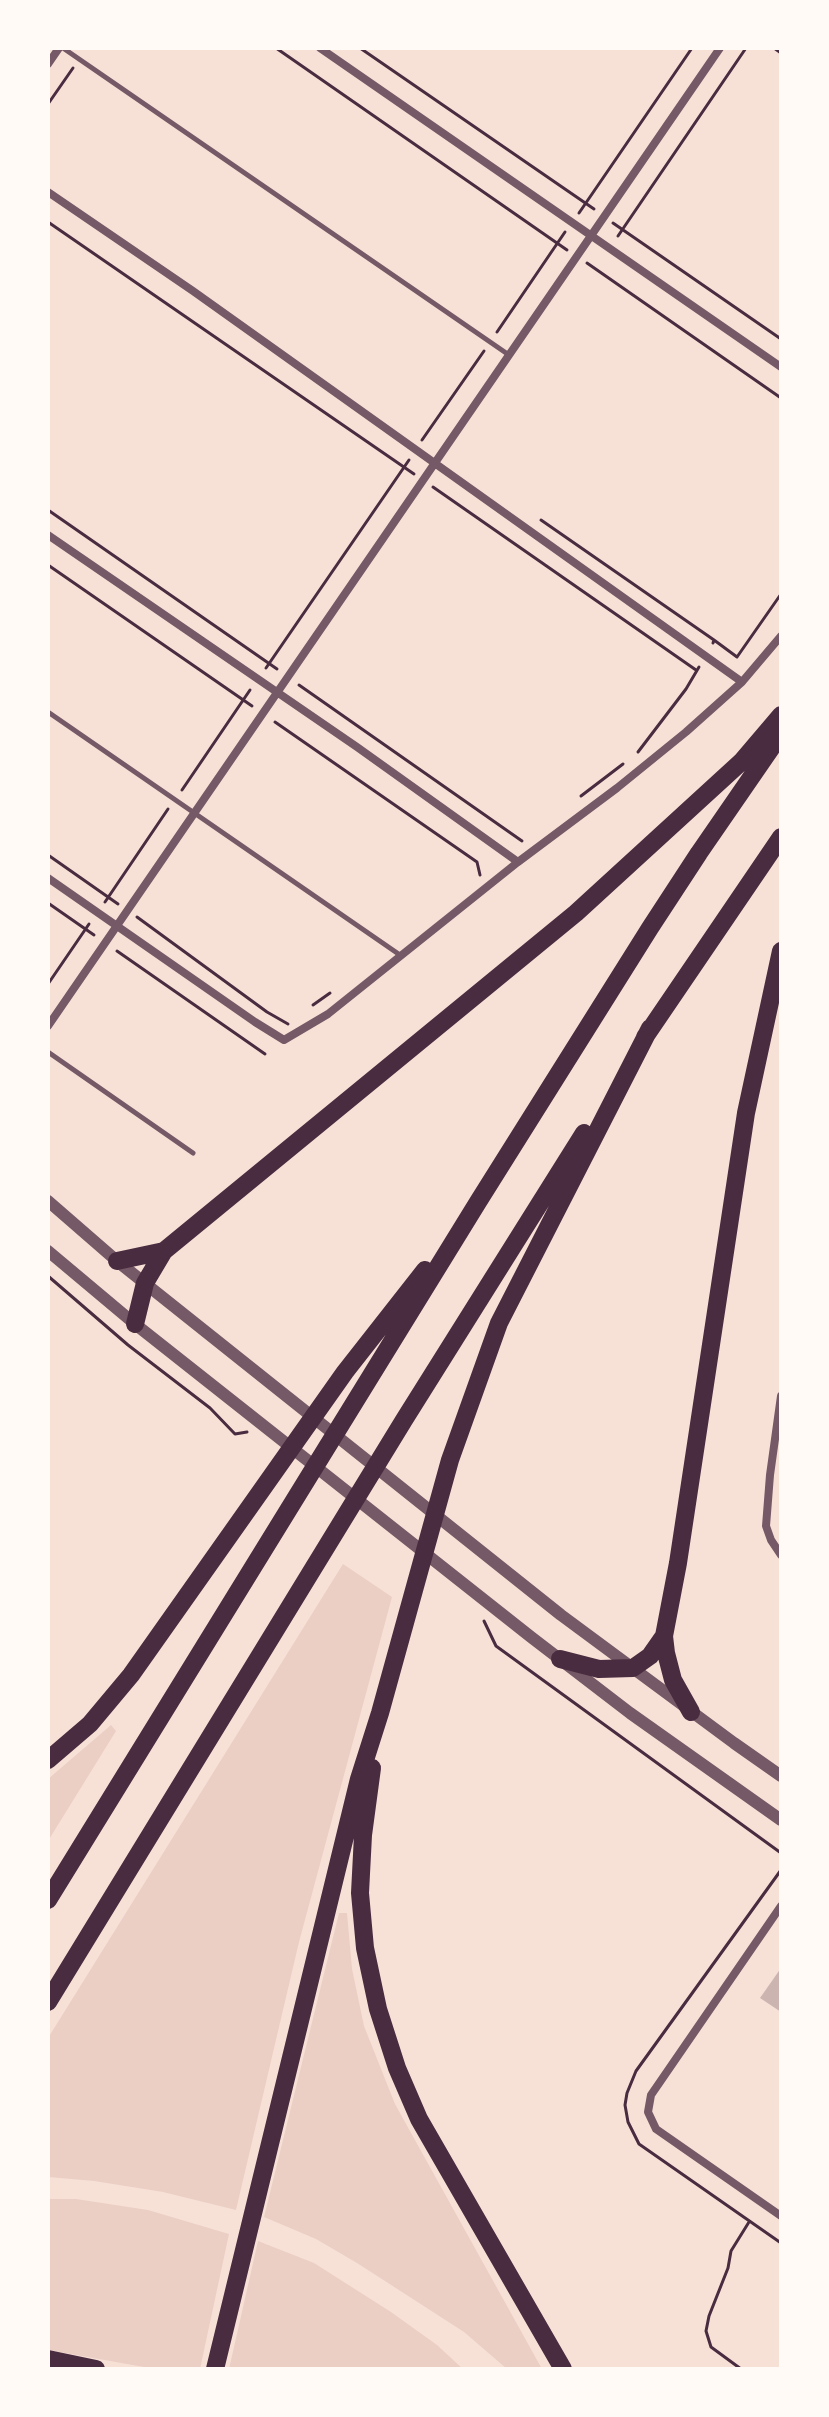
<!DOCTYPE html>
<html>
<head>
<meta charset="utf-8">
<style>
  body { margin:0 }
  #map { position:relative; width:829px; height:2417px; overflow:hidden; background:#f7e1d7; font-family:Montserrat,sans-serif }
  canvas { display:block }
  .frame { position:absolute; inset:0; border:50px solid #fffaf5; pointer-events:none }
</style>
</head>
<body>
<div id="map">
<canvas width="829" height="2417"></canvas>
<div class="frame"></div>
</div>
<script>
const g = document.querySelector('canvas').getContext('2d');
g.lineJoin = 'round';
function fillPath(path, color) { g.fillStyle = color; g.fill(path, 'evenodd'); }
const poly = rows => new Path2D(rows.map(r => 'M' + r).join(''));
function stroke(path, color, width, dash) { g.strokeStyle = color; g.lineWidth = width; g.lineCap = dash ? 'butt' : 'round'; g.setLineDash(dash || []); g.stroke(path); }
const green = poly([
  [343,1564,392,1597,299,1942,236,2210,163,2192,94,2181,48,2177,48,2038],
  [111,1725,116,1731,48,1841,48,1779],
  [339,1913,347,1913,352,1969,364,2026,395,2104,542,2369,507,2369,464,2332,357,2263,316,2239,264,2217],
  [48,2199,76,2199,148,2210,229,2234,200,2369,155,2369,48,2350],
  [258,2241,314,2263,391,2312,437,2345,463,2369,229,2369]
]);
const building = poly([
  [781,1968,781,2012,760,1998]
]);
const path = poly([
  [276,48,567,250],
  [360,48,594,209],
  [774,48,781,53],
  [48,104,73,68],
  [579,213,692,48],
  [48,222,414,474],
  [613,223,781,339],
  [618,236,746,48],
  [587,263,781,398],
  [497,332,565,232],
  [422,440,484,351],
  [433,487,696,670],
  [48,510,277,669],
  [541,520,714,640],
  [48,565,252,706],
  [713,643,714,640,737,657,781,594],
  [266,668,409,460],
  [299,685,522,841],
  [275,722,477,862,480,875],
  [638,752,686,689,699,667],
  [182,790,250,690],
  [581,796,623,764],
  [48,855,118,904],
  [105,902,168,809],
  [48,903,94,935],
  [137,917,267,1012,288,1024],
  [117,951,265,1054],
  [48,984,89,924],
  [313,1005,330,993],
  [48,1276,128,1345,210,1408,235,1434,247,1432],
  [484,1621,496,1646,781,1853],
  [781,1870,636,2071,627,2093,625,2105,628,2122,639,2144,781,2243],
  [741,2369,711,2347,706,2331,709,2316,728,2268,731,2251,749,2222]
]);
const service = poly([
  [63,48,509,355],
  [48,712,400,955],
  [48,1052,193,1153]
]);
const minor = poly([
  [320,48,781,367],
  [48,64,59,48],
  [48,192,193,291,742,682],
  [48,535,357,747,518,862],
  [48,878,255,1022,284,1040,328,1014,518,862,617,788,686,732,742,682,781,636],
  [48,1026,720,48],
  [781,1396,770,1475,766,1526,771,1540,781,1555],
  [781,1906,651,2095,648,2112,656,2129,781,2216]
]);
const tertiary = poly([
  [48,1201,117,1261,561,1615,734,1743,781,1776],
  [48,1251,135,1324,531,1637,630,1713,781,1820]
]);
const motorway = poly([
  [645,1037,781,837],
  [117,1261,164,1251],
  [135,1324,145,1283,164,1251,576,913,741,762,781,715],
  [664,1636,666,1653,673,1680,691,1712],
  [560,1659,599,1669,633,1668,650,1656,664,1636,678,1563,746,1113,781,951],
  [48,1760,90,1724,131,1675,345,1372,425,1270],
  [372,1768,363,1835,360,1893,365,1948,378,2009,397,2068,419,2119,563,2369],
  [48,1900,478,1202,650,928,699,853,781,734],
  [48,2002,404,1420,584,1133],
  [48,2359,96,2369],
  [215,2369,359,1779,380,1713,450,1460,499,1323,650,1028]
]);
fillPath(green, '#ebcfc5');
fillPath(building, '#ccb4b1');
stroke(path, '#4a2c40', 3);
stroke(service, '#755966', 5);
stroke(minor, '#755966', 8);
stroke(tertiary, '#755966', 12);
stroke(motorway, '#4a2c40', 18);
</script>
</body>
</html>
